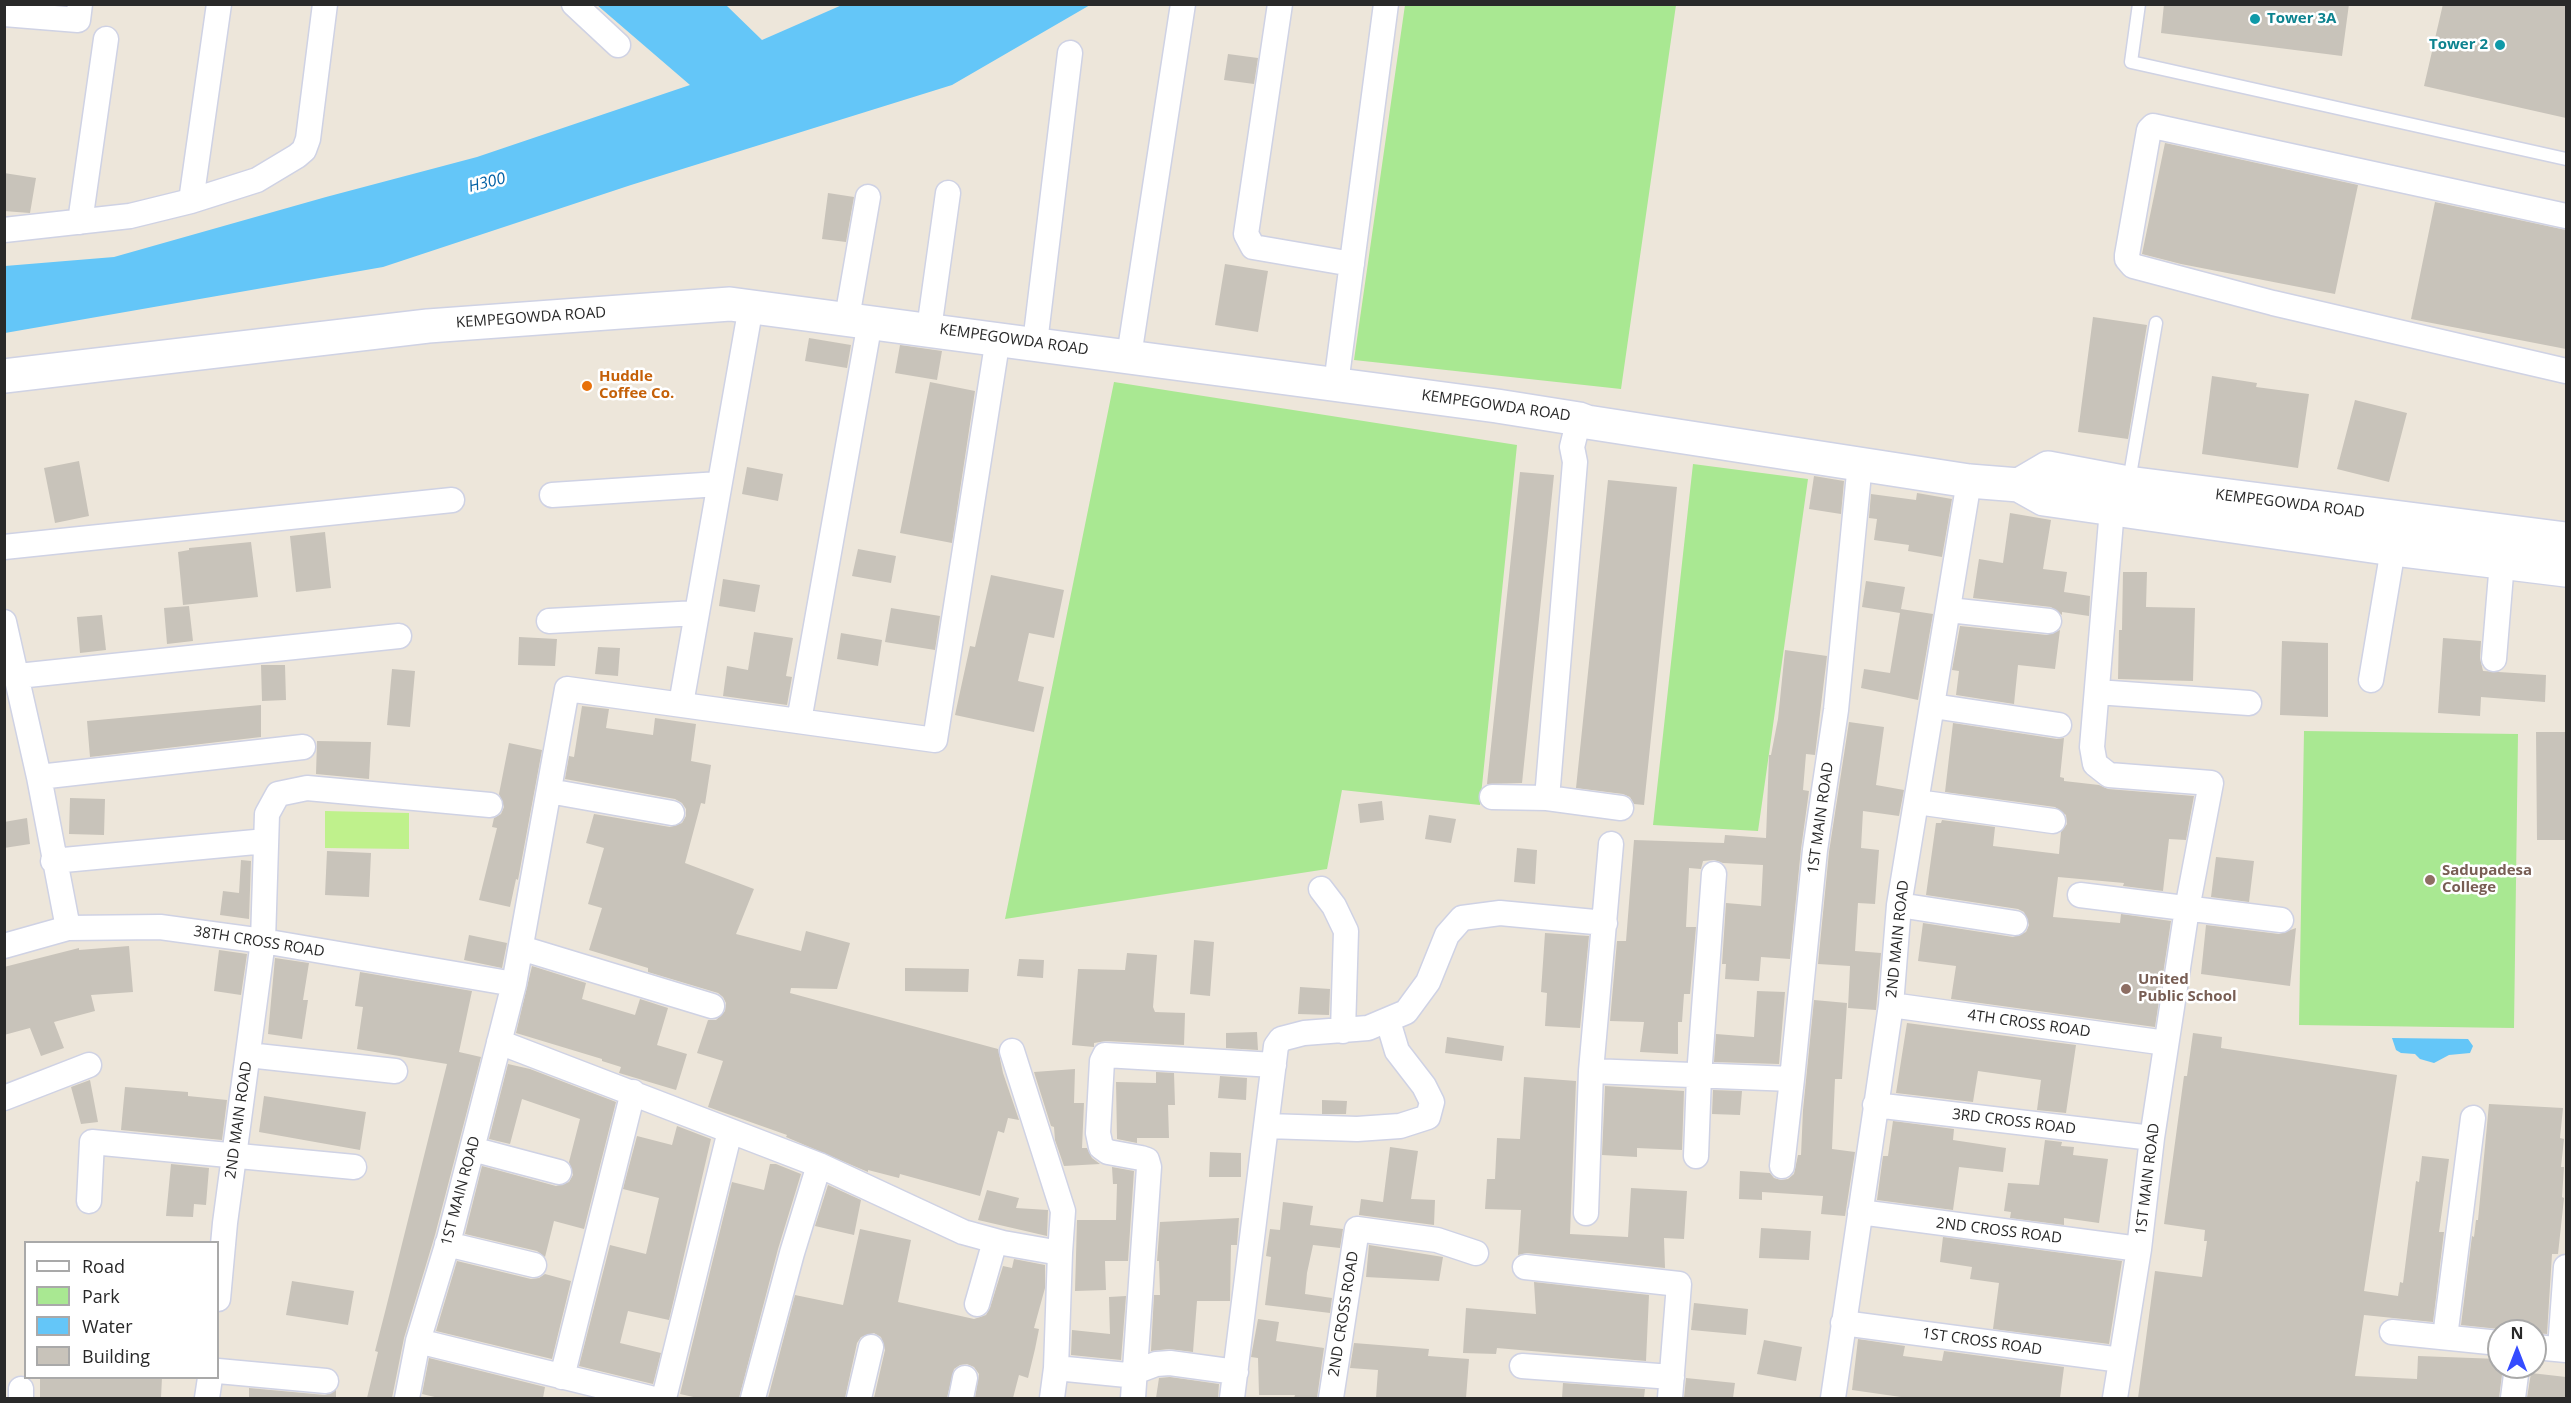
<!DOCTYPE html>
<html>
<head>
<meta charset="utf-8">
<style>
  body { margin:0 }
  #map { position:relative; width:2571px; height:1403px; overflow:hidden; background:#ede6da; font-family:"Open Sans",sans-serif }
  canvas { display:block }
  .frame { position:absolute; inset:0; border:6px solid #292929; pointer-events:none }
  .legend { position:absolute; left:24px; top:1241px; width:195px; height:138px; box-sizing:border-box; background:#fff; border:2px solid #a9a9a9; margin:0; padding:8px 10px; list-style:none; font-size:18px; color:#292929 }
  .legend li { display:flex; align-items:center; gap:12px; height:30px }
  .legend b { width:30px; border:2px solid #a9a9a9 }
  .north { position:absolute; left:2487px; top:1319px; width:60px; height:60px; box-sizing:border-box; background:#fff; border:2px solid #a9a9a9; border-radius:50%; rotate:0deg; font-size:16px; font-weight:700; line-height:24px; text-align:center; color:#292929 }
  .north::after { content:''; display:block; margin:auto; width:21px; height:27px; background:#354cff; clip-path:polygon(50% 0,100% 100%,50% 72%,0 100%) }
</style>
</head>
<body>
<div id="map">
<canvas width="2571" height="1403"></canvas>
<div class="frame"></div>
<ul class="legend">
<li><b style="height:8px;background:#fff"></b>Road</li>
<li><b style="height:16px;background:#a9e892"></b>Park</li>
<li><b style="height:16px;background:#64c6f8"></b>Water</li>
<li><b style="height:16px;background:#c8c3ba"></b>Building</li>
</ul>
<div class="north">N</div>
</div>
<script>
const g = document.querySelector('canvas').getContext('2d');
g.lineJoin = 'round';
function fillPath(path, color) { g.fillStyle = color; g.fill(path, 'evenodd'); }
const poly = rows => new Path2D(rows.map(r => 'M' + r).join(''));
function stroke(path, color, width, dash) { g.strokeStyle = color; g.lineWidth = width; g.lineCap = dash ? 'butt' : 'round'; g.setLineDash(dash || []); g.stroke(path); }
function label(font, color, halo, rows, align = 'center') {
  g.font = font + ' "Open Sans",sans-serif'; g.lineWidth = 5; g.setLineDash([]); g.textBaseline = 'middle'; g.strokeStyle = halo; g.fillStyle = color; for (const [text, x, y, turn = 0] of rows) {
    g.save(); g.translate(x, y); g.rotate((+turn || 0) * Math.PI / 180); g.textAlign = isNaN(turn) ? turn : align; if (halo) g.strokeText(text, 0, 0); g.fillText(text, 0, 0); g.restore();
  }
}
const green = poly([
  [1405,5,1676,5,1621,389,1354,360],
  [1114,382,1517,445,1480,805,1342,790,1327,869,1005,919],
  [1693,464,1808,479,1758,831,1653,825],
  [2304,731,2518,734,2514,1028,2299,1025]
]);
const pitch = poly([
  [325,811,409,813,409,849,325,848]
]);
const water = poly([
  [597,5,726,5,762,40,842,5,1090,5,952,85,631,185,383,267,5,333,5,266,114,257,326,197,477,157,690,85],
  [2392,1038,2468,1039,2473,1046,2470,1053,2449,1055,2434,1063,2420,1059,2415,1054,2401,1053,2396,1050]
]);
const building = poly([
  [2164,4,2349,4,2342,56,2161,33],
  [2443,4,2566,4,2566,118,2424,86],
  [1228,54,1258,58,1254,84,1224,80],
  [2165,143,2358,185,2335,294,2181,264,2142,254],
  [4,173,36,178,30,213,4,211],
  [828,193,854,197,846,242,822,239],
  [2435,202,2566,230,2566,349,2411,319],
  [1225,264,1268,271,1258,332,1215,325],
  [2093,317,2147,325,2128,439,2078,432],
  [809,338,851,345,847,368,805,361],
  [900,345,942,351,937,380,895,373],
  [2212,376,2257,383,2256,387,2309,394,2298,468,2202,454],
  [930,382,975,391,952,543,900,533],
  [2355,400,2407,413,2389,482,2337,469],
  [79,461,89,516,55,523,44,468],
  [747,467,783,474,778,501,742,494],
  [1520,472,1554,475,1522,783,1487,784],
  [1814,476,1844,481,1841,514,1809,509],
  [1608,480,1677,487,1644,805,1634,804,1630,797,1623,794,1576,788],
  [1917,493,1952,499,1942,557,1908,551,1909,545,1874,540,1877,519,1869,518,1871,494,1916,500],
  [2010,513,2051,520,2043,569,2067,572,2064,592,2090,596,2089,616,2062,612,2062,615,2051,607,1973,598,1979,559,2003,563],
  [325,532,331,588,296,592,290,536],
  [251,542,258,597,183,605,178,552,189,550,189,548],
  [858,549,896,556,891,583,852,576],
  [2123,572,2147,572,2146,607,2195,608,2193,681,2118,679,2119,630,2122,630],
  [991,575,1064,590,1054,638,1029,633,1018,681,1044,687,1034,732,955,715,970,646,975,647],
  [723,579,760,585,755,612,719,606],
  [1866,581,1905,587,1901,609,1933,614,1918,700,1861,688,1864,669,1890,673,1900,613,1862,607],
  [189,606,193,641,167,644,164,608],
  [891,608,940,616,935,650,885,642],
  [102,615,106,650,80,653,77,617],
  [1960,626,2047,635,2060,630,2055,669,2018,665,2014,704,1956,695,1959,671,1952,670],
  [754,632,793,638,786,676,792,677,787,705,723,696,727,666,748,670],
  [841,633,882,640,878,666,837,659],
  [519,637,557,639,555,666,518,665],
  [2443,638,2481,641,2480,658,2483,671,2546,675,2545,702,2481,697,2480,716,2438,713],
  [2282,641,2328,643,2328,717,2280,715],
  [598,647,620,648,618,676,595,674],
  [1785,650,1827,656,1815,755,1806,754,1803,790,1809,791,1801,849,1790,959,1761,957,1759,981,1725,979,1726,964,1722,964,1726,903,1761,906,1763,865,1723,863,1714,860,1703,861,1701,869,1689,868,1686,927,1696,927,1690,994,1684,994,1682,1022,1678,1022,1678,1054,1640,1052,1644,1022,1610,1021,1617,941,1626,941,1634,840,1724,843,1725,835,1766,838,1769,755,1771,755,1778,719],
  [261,665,285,665,286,700,262,701],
  [392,669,415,671,410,727,387,725],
  [261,705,261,737,90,757,87,721],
  [582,706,609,709,606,728,653,735,655,718,696,724,691,761,711,765,705,804,701,803,685,863,754,889,736,934,801,951,806,931,850,943,837,989,791,988,790,993,998,1049,1003,1073,1019,1120,1008,1118,1004,1133,998,1131,980,1196,900,1174,899,1178,868,1170,868,1172,786,1137,787,1135,708,1107,723,1061,697,1053,708,1020,716,1020,725,1011,726,1003,723,997,718,993,648,972,648,968,589,950,602,908,588,904,604,848,586,843,594,814,670,827,682,823,686,816,686,809,682,803,675,799,565,779,569,756,574,757],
  [1849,722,1884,727,1876,785,1904,790,1899,816,1863,811,1861,848,1879,850,1875,904,1858,903,1855,951,1881,953,1876,1010,1848,1008,1850,966,1818,964,1829,852],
  [1953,723,2057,739,2064,738,2060,777,2064,778,2064,781,2099,785,2108,789,2194,796,2186,840,2169,839,2163,891,2123,886,2124,883,2058,877,2053,917,2120,923,2121,914,2171,921,2155,1027,1951,999,1956,966,1918,961,1923,923,2013,937,2026,932,2029,925,2024,912,2018,909,1926,895,1936,823,1941,823,1942,820,1995,827,1993,846,2059,854,2061,832,2067,824,2066,815,2055,807,1945,792],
  [2536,732,2566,732,2566,840,2537,840],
  [317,741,371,742,369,779,316,774],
  [509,743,542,750,518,880,516,879,510,907,479,900,497,828,492,827,494,818,501,814,504,807,499,794],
  [70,798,105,799,104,835,69,834],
  [1382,801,1384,820,1360,823,1358,804],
  [1429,815,1456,819,1451,843,1425,839],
  [27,818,30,844,4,848,4,822],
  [1517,848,1537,850,1535,884,1514,882],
  [327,851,371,853,369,897,325,895],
  [2216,857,2254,861,2249,902,2211,897],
  [241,860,251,861,249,919,220,915,223,891,239,893],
  [2206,925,2279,934,2296,928,2290,986,2201,974],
  [1545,933,1589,936,1580,1028,1545,1026,1547,993,1541,992],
  [469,935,507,943,502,968,464,960],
  [1194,940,1214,942,1210,996,1190,994],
  [129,946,133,992,91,995,95,1011,54,1022,64,1048,41,1056,30,1028,4,1035,4,967,79,948,79,950],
  [219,950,247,954,241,995,214,991],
  [1127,953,1157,955,1153,1007,1155,1012,1185,1013,1184,1045,1106,1041,1094,1043,1094,1047,1072,1045,1078,969,1125,970],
  [275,958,309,963,303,1000,308,1000,302,1039,268,1034],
  [1019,959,1044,960,1043,978,1017,976],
  [532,966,586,983,582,999,635,1015,640,999,668,1008,657,1045,687,1054,676,1090,619,1073,621,1067,602,1061,602,1059,516,1033],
  [905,968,969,969,968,992,905,991],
  [360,972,472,991,459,1052,481,1057,435,1235,404,1338,392,1398,367,1398,378,1352,375,1351,385,1312,447,1064,357,1049,363,1007,355,1006],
  [1300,987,1330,989,1329,1015,1298,1014],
  [1757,991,1785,992,1779,1064,1714,1062,1716,1034,1754,1037],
  [1814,1000,1847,1003,1842,1079,1835,1079,1832,1149,1855,1152,1845,1216,1821,1214,1823,1196,1762,1192,1762,1200,1739,1199,1740,1171,1770,1173,1774,1178,1781,1180,1788,1179,1794,1174,1798,1155,1801,1155,1803,1110],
  [1907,1023,2076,1045,2066,1113,2037,1110,2041,1080,1978,1071,1973,1102,1896,1093],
  [1257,1032,1258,1050,1226,1048,1226,1033],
  [2193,1033,2222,1037,2221,1048,2397,1075,2364,1291,2398,1296,2400,1282,2403,1283,2416,1181,2419,1182,2422,1156,2449,1159,2439,1232,2444,1232,2433,1322,2364,1315,2355,1376,2417,1379,2418,1356,2499,1359,2499,1367,2503,1367,2499,1398,2138,1398,2155,1271,2202,1277,2207,1241,2204,1241,2205,1230,2164,1224,2184,1076,2187,1076],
  [1447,1037,1504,1046,1502,1061,1445,1053],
  [508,1064,530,1069,616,1102,584,1229,554,1221,545,1257,537,1251,465,1234,482,1166,556,1186,569,1182,573,1175,569,1162,580,1119,522,1099,510,1144,489,1139],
  [1075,1069,1074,1103,1084,1103,1082,1148,1087,1148,1092,1158,1100,1164,1064,1166,1055,1140,1054,1127,1051,1126,1034,1072],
  [1156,1072,1174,1073,1175,1105,1168,1105,1169,1138,1137,1138,1137,1143,1117,1139,1116,1082,1156,1083],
  [1220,1076,1247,1078,1246,1100,1218,1098],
  [1524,1077,1576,1081,1570,1234,1628,1237,1631,1188,1687,1191,1684,1239,1664,1238,1665,1268,1527,1253,1518,1255,1521,1210,1485,1209,1487,1179,1495,1179,1497,1138,1520,1139],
  [90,1080,98,1122,81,1124,71,1087],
  [1605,1086,1684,1091,1682,1150,1637,1148,1637,1157,1602,1155],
  [125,1087,188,1092,188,1096,227,1100,222,1140,121,1130],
  [1713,1090,1742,1091,1740,1115,1712,1114],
  [264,1096,366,1112,360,1150,259,1132],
  [1322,1100,1347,1101,1346,1114,1322,1114],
  [2489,1104,2563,1108,2560,1138,2564,1139,2561,1167,2564,1167,2562,1197,2564,1198,2558,1254,2552,1254,2547,1334,2461,1325,2472,1236,2474,1237,2476,1220,2478,1220],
  [1893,1121,1954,1129,1953,1140,2006,1148,2003,1172,1959,1167,1953,1210,1877,1200,1883,1156,1888,1156],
  [677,1126,711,1139,669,1320,628,1311,620,1343,661,1353,653,1384,579,1366,610,1245,646,1254,659,1198,623,1189,637,1136,672,1145],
  [2045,1140,2062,1142,2061,1146,2074,1147,2073,1155,2108,1159,2099,1223,2064,1218,2064,1225,2010,1218,2011,1212,2004,1211,2008,1183,2039,1185],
  [1390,1147,1418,1151,1411,1199,1435,1200,1434,1225,1359,1215,1361,1199,1383,1202],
  [1210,1152,1241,1153,1241,1177,1209,1177],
  [171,1164,209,1168,206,1205,194,1204,193,1217,166,1216],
  [770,1164,776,1164,801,1174,778,1249,739,1398,698,1398,680,1394,732,1182,764,1190],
  [1112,1167,1134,1171,1128,1261,1105,1261,1106,1290,1075,1291,1077,1220,1116,1220,1117,1184,1113,1184],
  [828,1185,861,1200,854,1235,815,1226],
  [987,1190,1019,1198,1016,1208,1048,1210,1047,1236,978,1220],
  [1283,1202,1313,1206,1310,1225,1343,1229,1340,1248,1313,1245,1307,1273,1305,1294,1332,1298,1330,1313,1265,1305,1271,1257,1266,1256,1270,1229,1280,1230],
  [1239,1218,1237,1245,1231,1245,1230,1301,1197,1301,1193,1352,1169,1349,1151,1351,1154,1295,1160,1295,1159,1261,1157,1261,1160,1222],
  [1761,1228,1811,1231,1809,1260,1759,1258],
  [860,1229,911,1240,898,1302,974,1319,986,1315,990,1308,1003,1266,1012,1268,1014,1259,1045,1265,1045,1288,1034,1328,1039,1329,1035,1349,1028,1378,1019,1375,1013,1398,975,1398,979,1374,974,1367,967,1364,960,1365,954,1369,947,1398,874,1398,885,1350,881,1337,874,1333,861,1337,857,1343,845,1398,768,1398,795,1295,843,1305],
  [1943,1237,2122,1261,2109,1344,1993,1329,1999,1283,1970,1279,1972,1267,1940,1262],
  [1369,1245,1443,1257,1439,1281,1366,1277],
  [457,1261,531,1279,539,1278,545,1274,571,1281,552,1359,436,1331],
  [292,1281,354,1291,348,1325,286,1315],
  [1534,1282,1649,1295,1646,1361,1497,1348,1496,1354,1463,1353,1466,1308,1536,1314],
  [1126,1296,1121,1360,1071,1355,1072,1330,1110,1334,1109,1297],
  [1694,1303,1748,1309,1746,1335,1691,1330],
  [1258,1319,1279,1322,1276,1341,1324,1348,1317,1398,1294,1398,1295,1395,1259,1395,1258,1358,1251,1357],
  [1858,1339,1905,1346,1903,1356,1942,1361,1944,1351,2064,1367,2060,1398,1901,1398,1901,1397,1852,1390],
  [1764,1340,1802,1347,1796,1381,1757,1374],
  [1354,1343,1429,1349,1428,1356,1469,1359,1466,1398,1376,1398,1378,1370,1350,1368],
  [429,1358,545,1387,543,1398,439,1398,422,1394],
  [2531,1373,2566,1377,2566,1398,2527,1398],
  [40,1377,162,1377,161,1398,40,1398],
  [1170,1377,1219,1384,1218,1398,1156,1398,1159,1378],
  [1686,1378,1735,1383,1733,1398,1684,1398],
  [1563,1383,1645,1389,1644,1398,1562,1398],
  [249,1388,325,1395,336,1390,336,1398,249,1398]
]);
const lane = poly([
  [2139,4,2131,62,2566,159],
  [2129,481,2156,323]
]);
const street = poly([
  [574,4,618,45],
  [1280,4,1246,234,1253,247,1352,264],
  [4,14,78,20,80,4],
  [191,201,219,4],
  [2566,216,2153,126,2149,130,2127,255,2127,259,2133,266,2273,303,2566,371],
  [80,222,106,39],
  [4,230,130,216,191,201,257,180,297,156,304,150,308,139,325,4],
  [847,318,868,197],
  [929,329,948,193],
  [1035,343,1070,53],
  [1129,356,1183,4],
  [1336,384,1386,4],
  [552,495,719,484],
  [2112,509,2092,747,2095,764,2109,775,2211,783,2187,909,2152,1138,2139,1249,2115,1398],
  [4,547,452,500],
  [1949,610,2049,621],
  [549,621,697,613],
  [4,622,39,777,68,928],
  [2494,659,2502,562],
  [18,676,399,636],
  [2371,680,2393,549],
  [2097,692,2249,703],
  [681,704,751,306],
  [1933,706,2059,725],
  [799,721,870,322],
  [39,777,303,747],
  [549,791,672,813],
  [1492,797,1547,798,1575,462,1572,447,1579,419],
  [1547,798,1621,808],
  [1917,802,2053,821],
  [1611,844,1591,1071,1792,1079,1815,850,1836,710,1860,463],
  [53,861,266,841],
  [1321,889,1334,906,1346,931,1343,1031],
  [2080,895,2281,920],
  [1899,905,2015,923],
  [4,946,68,928,160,927,263,941,514,984],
  [521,948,712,1006],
  [1891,1005,2166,1043],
  [499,1042,819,1165,963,1232,1003,1243,1060,1253,1056,1368,1052,1398],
  [1012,1051,1063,1211,1060,1253],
  [248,1055,395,1071],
  [4,1098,89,1065],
  [1875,1105,2152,1138],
  [1267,1126,1357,1129,1400,1126,1428,1117,1432,1102,1424,1086,1397,1051,1388,1021],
  [472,1149,559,1172],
  [1696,1156,1699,1076,1714,874],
  [1782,1166,1792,1079],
  [89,1201,92,1142,354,1167],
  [1860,1212,2139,1249],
  [1586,1213,1591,1071],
  [447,1244,534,1265],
  [1525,1267,1679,1284,1670,1398],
  [218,1299,225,1223,263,941,267,814,278,794,307,788,490,805],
  [977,1304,995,1241],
  [1843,1323,2121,1360],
  [2392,1332,2499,1343],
  [2445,1337,2473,1118],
  [418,1341,650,1398],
  [2535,1347,2566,1350],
  [2560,1349,2566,1267],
  [1522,1366,1672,1377],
  [1056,1368,1127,1375,1156,1364,1170,1363,1236,1372],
  [218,1371,326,1381],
  [562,1377,633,1092],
  [21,1398,21,1389],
  [207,1398,210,1378],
  [407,1398,418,1341,449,1239,514,984,567,689,935,740,998,338],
  [664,1398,730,1131],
  [753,1398,792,1253,819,1165],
  [859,1398,871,1347],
  [961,1398,965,1378],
  [1133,1398,1149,1167,1147,1160,1141,1158,1108,1152,1101,1147,1098,1133,1102,1061,1105,1055,1274,1065],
  [1232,1398,1276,1046,1281,1039,1304,1033,1368,1028,1406,1012,1428,982,1447,935,1462,918,1500,913,1605,923],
  [1331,1398,1357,1229,1437,1240,1476,1253],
  [1833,1398,1891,1005,1899,905,1969,481],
  [2513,1398,2517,1367]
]);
const secondary = poly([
  [4,376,428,326,730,304,1497,406,1579,419,1587,422,1969,481,2019,485,2044,499,2393,549,2566,570],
  [2019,485,2048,468,2128,483,2566,539]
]);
const markers = [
  [2255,19,6,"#0f9aa8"],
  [2500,45,6,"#0f9aa8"],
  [587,386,6,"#e8710a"],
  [2430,880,6,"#8d6e63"],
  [2126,989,6,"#8d6e63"]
];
const cultureNames = [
  ["Tower 3A",2267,19],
  ["Tower 2",2488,45,"right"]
];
const streetNames = [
  ["KEMPEGOWDA ROAD",531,318,-4],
  ["KEMPEGOWDA ROAD",1014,340,8],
  ["KEMPEGOWDA ROAD",1496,406,8],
  ["KEMPEGOWDA ROAD",2290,504,7],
  ["1ST MAIN ROAD",1821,818,-82],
  ["2ND MAIN ROAD",1898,939,-84],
  ["38TH CROSS ROAD",259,942,9],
  ["4TH CROSS ROAD",2029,1024,8],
  ["2ND MAIN ROAD",239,1120,-82],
  ["3RD CROSS ROAD",2014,1122,7],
  ["1ST MAIN ROAD",2148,1179,-83],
  ["1ST MAIN ROAD",461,1191,-75],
  ["2ND CROSS ROAD",1999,1231,7],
  ["2ND CROSS ROAD",1344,1314,-81],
  ["1ST CROSS ROAD",1982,1342,8]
];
const foodNames = [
  ["Huddle",599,377],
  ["Coffee Co.",599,394]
];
const educationNames = [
  ["Sadupadesa",2442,871],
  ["College",2442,888],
  ["United",2138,980],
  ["Public School",2138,997]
];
const waterNames = [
  ["H300",487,183,-14]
];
fillPath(green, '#a9e892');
fillPath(pitch, '#bff18c');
fillPath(water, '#64c6f8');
fillPath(building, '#c8c3ba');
stroke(lane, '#cfd2e4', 15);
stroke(street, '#cfd2e4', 27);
stroke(secondary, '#cfd2e4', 36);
stroke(lane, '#fff', 12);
stroke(street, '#fff', 24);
stroke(secondary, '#fff', 33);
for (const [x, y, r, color] of markers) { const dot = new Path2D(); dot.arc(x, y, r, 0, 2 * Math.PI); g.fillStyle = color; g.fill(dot); stroke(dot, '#fff', 2); }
label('bold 15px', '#0d838f', '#fff', cultureNames, 'left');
label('15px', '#292929', '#fff', streetNames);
label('bold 15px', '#c56008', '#fff', foodNames, 'left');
label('bold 15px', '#785e54', '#fff', educationNames, 'left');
label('italic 16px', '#0261a5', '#fff', waterNames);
</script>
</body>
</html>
